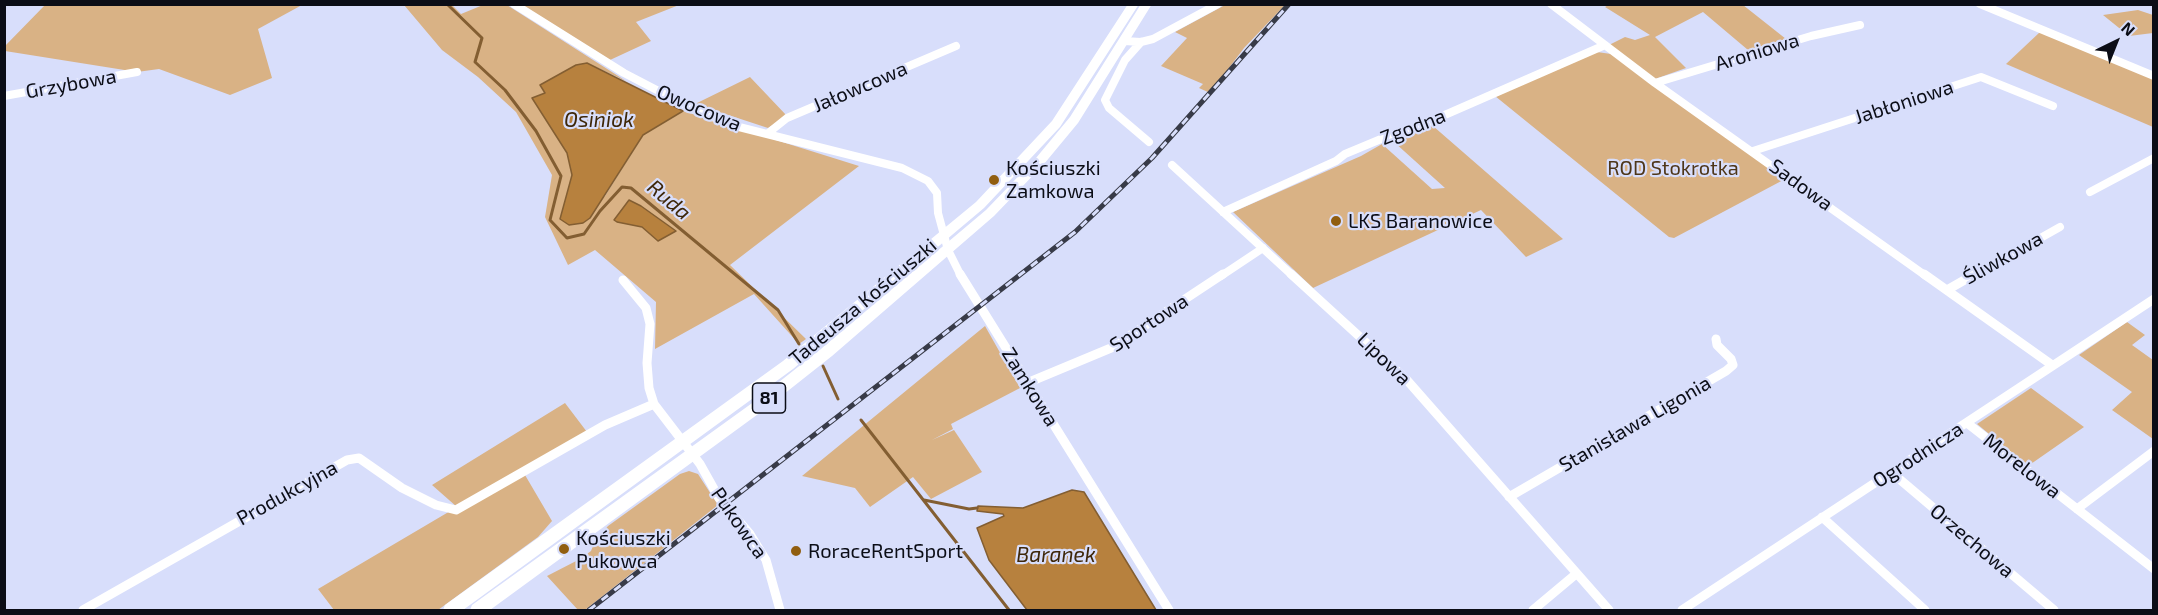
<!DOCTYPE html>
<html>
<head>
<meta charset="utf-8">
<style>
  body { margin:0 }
  #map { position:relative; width:2158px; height:615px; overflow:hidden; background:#d8defb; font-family:"Exo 2",sans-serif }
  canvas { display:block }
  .frame { position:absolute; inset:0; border:6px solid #0b0d16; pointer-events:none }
  .north { position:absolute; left:2086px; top:12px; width:60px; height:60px; -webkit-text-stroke:4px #d8defb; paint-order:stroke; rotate:43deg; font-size:16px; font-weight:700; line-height:24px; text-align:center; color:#0b0d16 }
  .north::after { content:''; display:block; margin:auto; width:21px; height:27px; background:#0b0d16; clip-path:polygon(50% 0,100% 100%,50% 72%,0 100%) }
</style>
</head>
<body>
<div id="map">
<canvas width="2158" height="615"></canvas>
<div class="frame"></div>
<div class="north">N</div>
</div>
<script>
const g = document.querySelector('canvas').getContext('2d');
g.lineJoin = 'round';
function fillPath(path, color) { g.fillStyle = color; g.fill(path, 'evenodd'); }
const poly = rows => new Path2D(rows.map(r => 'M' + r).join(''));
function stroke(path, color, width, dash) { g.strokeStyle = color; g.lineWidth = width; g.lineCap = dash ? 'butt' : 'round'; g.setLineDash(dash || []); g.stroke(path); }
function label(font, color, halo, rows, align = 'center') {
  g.font = font + ' "Exo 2",sans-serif'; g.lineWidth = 4.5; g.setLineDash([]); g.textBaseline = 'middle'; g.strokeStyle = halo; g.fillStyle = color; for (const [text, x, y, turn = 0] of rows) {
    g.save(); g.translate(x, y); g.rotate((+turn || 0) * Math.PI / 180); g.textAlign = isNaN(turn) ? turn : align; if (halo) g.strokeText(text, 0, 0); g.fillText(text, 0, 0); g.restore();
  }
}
const green = poly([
  [1610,4,1743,5,1786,39,1748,50,1703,12,1655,37,1686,68,1655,79,1609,45,1625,37,1635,40,1650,35,1605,7],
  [45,5,302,5,258,29,272,78,230,95,159,69,137,72,5,51,5,46],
  [404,5,452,5,461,14,483,5,507,5,626,81,596,67,540,86,545,93,532,98,567,153,572,175,560,219,605,196,643,135,683,111,859,166,730,265,806,339,799,344,754,294,655,349,656,302,595,250,568,265,545,217,552,175,516,112,478,77,442,50],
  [522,5,679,5,636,22,651,41,610,60],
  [1225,5,1285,5,1244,48,1210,93,1199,88,1203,84,1161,66,1187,38,1175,32],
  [2138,10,2153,15,2153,33,2129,36,2103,15],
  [2040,32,2153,79,2153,127,2006,64],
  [1597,52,1611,54,1787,178,1674,238,1669,237,1495,96],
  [750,77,787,116,768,128,695,104],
  [1433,126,1563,239,1526,257,1481,210,1313,288,1233,212,1361,156,1382,144,1432,189,1445,188,1394,142],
  [2127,322,2145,335,2132,345,2153,360,2153,439,2112,410,2132,392,2079,355],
  [985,326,1020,388,951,424,953,429,932,440,954,430,982,472,931,499,913,477,870,507,855,488,802,476],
  [2031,388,2084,427,2028,466,1977,424],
  [565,403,587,432,525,475,552,521,538,537,438,610,334,610,318,589,457,507,432,485],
  [689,471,698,474,718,505,585,610,578,610,547,576,580,559,591,551,595,541,608,526,680,474]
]);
const water = poly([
  [587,63,683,111,643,135,590,218,583,223,569,225,560,219,572,175,567,153,532,98,545,93,540,85,576,65,587,63],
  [629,200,641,206,676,231,658,241,642,227,617,222,614,220,629,200],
  [1072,490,1084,492,1156,610,1027,610,989,560,977,528,1004,516,1003,514,977,511,978,506,1023,508,1072,490]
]);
const stream = poly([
  [447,4,482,38,475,62,505,90,536,131,561,176,550,220,567,238,584,234,600,211,622,187,631,188,778,310,799,344],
  [823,366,838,399],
  [861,420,1009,610],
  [924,500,969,509,977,508]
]);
const minorFar1 = poly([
  [514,4,624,73,699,112,739,127,902,168,928,181,937,193,938,213,948,250,961,276],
  [1551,4,1655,83,1926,276],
  [1980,4,2154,76],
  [1124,41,1141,42,1153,39,1218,4],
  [1141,42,1125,60,1105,100,1109,108,1149,142],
  [1655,83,1811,36,1860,25],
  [4,96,137,72],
  [767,134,787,118,956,46],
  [1753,151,1981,77,2053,106],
  [1172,165,1293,276],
  [2090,192,2154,158],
  [1223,212,1336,161,1345,154,1381,139,1392,138,1605,45],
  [1221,276,1263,248],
  [1973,276,2060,227]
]);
const minor = poly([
  [960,274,1169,610],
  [1291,274,1406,379,1609,610],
  [1924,274,2052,365],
  [623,280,646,308,650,324,647,363,649,388,654,404,700,464,719,498,750,534,766,560,780,610],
  [1947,290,1975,274],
  [1027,383,1111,348,1223,274],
  [1967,423,2154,569],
  [1891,472,2054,610],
  [1509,497,1726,371,1733,365,1731,359,1717,345,1716,339],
  [2077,509,2154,451],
  [1822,517,1925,610],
  [83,610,347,460,359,458,402,488,436,505,456,510,605,425,654,404],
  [1533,610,1576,574],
  [1682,610,2154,299]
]);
const primary = poly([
  [1128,4,1139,4,1060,127,984,208,793,369,463,610,443,610,445,605,783,361,976,202,1052,121,1128,4],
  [1141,4,1152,4,1078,123,1044,164,994,216,832,356,765,409,490,610,470,610,472,605,755,401,822,348,986,210,1036,158,1070,117,1141,4]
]);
const rail = poly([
  [589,610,1075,232,1152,158,1289,4]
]);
const markers = [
  [994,180,6,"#915e10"],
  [1336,221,6,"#915e10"],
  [564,549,6,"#915e10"],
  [796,551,6,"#915e10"]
];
const shields = [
  [769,398,33]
];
const shieldNames = [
  ["81",769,398]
];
const streetNames = [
  ["Aroniowa",1757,52,-17],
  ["Grzybowa",71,84,-10],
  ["Jałowcowa",860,87,-23],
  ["Jabłoniowa",1904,102,-18],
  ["Owocowa",699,108,23],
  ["Zgodna",1413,127,-21],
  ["Sadowa",1801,185,36],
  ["Śliwkowa",2003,258,-29],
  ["Tadeusza Kościuszki",863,302,-40],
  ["Sportowa",1149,323,-33],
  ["Lipowa",1384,359,44],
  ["Zamkowa",1030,387,58],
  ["Stanisława Ligonia",1635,424,-30],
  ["Ogrodnicza",1918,455,-33],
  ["Morelowa",2022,466,38],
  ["Produkcyjna",287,493,-29],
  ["Pukowca",739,523,55],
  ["Orzechowa",1972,541,40]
];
const poiNames = [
  ["Kościuszki",1006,168],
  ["Zamkowa",1006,191],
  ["LKS Baranowice",1348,221],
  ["Kościuszki",576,538],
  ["Pukowca",576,561],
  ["RoraceRentSport",808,551]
];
const parkNames = [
  ["ROD Stokrotka",1673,168]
];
const waterNames = [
  ["Osiniok",599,120],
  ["Ruda",669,200,40],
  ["Baranek",1056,555]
];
fillPath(green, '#d9b285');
fillPath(water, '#b7813e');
stroke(water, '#835e32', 1.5);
stroke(stream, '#835e32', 3);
stroke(minorFar1, '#fff', 8);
stroke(minor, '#fff', 9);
fillPath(primary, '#fff');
stroke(rail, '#383b48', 5);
stroke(rail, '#d8defb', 3, [8]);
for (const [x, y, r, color] of markers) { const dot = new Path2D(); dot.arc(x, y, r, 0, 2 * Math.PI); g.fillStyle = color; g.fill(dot); stroke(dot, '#d8defb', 2); }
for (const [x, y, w] of shields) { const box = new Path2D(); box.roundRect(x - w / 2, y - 15, w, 30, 4.5); g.fillStyle = '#d8defb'; g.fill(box); stroke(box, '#0b0d16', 1.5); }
label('bold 18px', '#0b0d16', null, shieldNames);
label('20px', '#0b0d16', '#d8defb', streetNames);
label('20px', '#0b0d16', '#d8defb', poiNames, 'left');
label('20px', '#4e3619', '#d8defb', parkNames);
label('italic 21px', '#3e2709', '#d8defb', waterNames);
</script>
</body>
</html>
